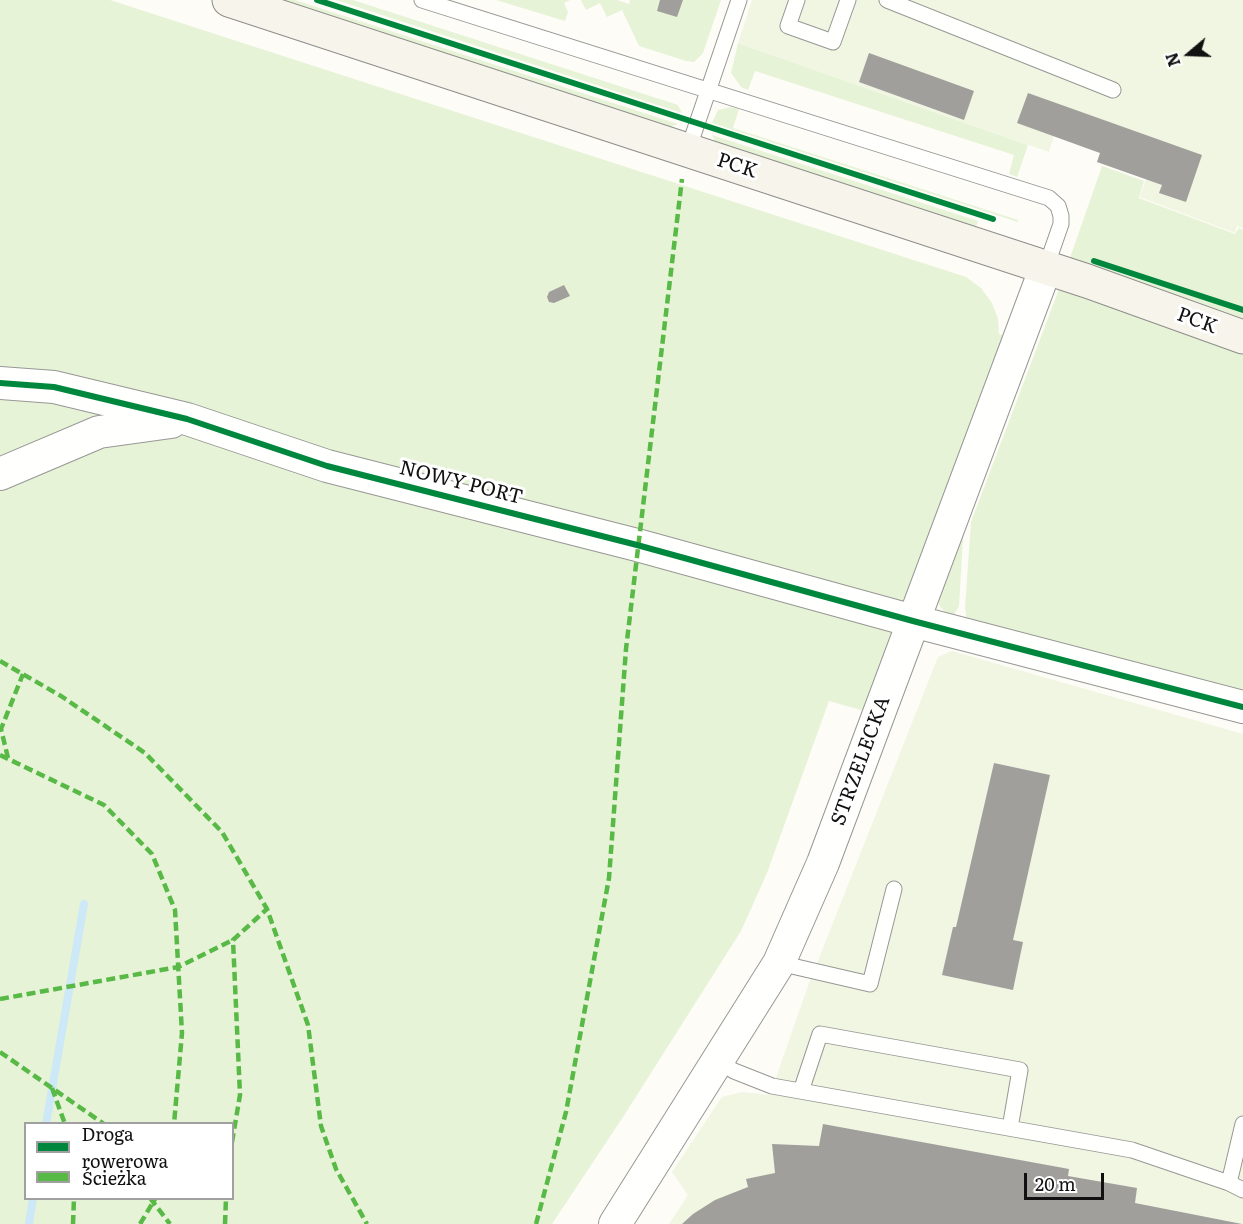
<!DOCTYPE html>
<html>
<head>
<meta charset="utf-8">
<style>
  body { margin:0 }
  #map { position:relative; width:1243px; height:1224px; overflow:hidden; background:#fdfcf7; font-family:Literata,serif }
  canvas { display:block }
  .legend { position:absolute; left:24px; top:1122px; width:210px; height:78px; box-sizing:border-box; background:#fff; border:2px solid #a0a0a0; margin:0; padding:8px 10px; list-style:none; font-size:18px; color:#111 }
  .legend li { display:flex; align-items:center; gap:12px; height:30px }
  .legend b { width:30px; border:2px solid #a0a0a0 }
  .north { position:absolute; left:1159px; top:24px; width:60px; height:60px; -webkit-text-stroke:4px #fff; paint-order:stroke; rotate:251deg; font-size:16px; font-weight:700; line-height:24px; text-align:center; color:#111 }
  .north::after { content:''; display:block; margin:auto; width:21px; height:27px; background:#111; clip-path:polygon(50% 0,100% 100%,50% 72%,0 100%) }
  .scale { position:absolute; left:1024px; top:1173px; width:80px; height:27px; box-sizing:border-box; border:3px solid #111; border-top:0; padding-left:8px; font-size:18px; line-height:21px; white-space:nowrap; color:#111; -webkit-text-stroke:4px #fff; paint-order:stroke }
</style>
</head>
<body>
<div id="map">
<canvas width="1243" height="1224"></canvas>
<ul class="legend">
<li><b style="height:8px;background:#00873e"></b>Droga rowerowa</li>
<li><b style="height:8px;background:#58b947"></b>Ścieżka</li>
</ul>
<div class="north">N</div>
<div class="scale">20 m</div>
</div>
<script>
const g = document.querySelector('canvas').getContext('2d');
g.lineJoin = 'round';
function fillPath(path, color) { g.fillStyle = color; g.fill(path, 'evenodd'); }
const poly = rows => new Path2D(rows.map(r => 'M' + r).join(''));
function stroke(path, color, width, dash) { g.strokeStyle = color; g.lineWidth = width; g.lineCap = dash ? 'butt' : 'round'; g.setLineDash(dash || []); g.stroke(path); }
function label(font, color, halo, rows, align = 'center') {
  g.font = font + ' Literata,serif'; g.lineWidth = 6; g.setLineDash([]); g.textBaseline = 'middle'; g.strokeStyle = halo; g.fillStyle = color; for (const [text, x, y, turn = 0] of rows) {
    g.save(); g.translate(x, y); g.rotate((+turn || 0) * Math.PI / 180); g.textAlign = isNaN(turn) ? turn : align; if (halo) g.strokeText(text, 0, 0); g.fillText(text, 0, 0); g.restore();
  }
}
const green = poly([
  [0,0,110,0,966,277,981,288,992,303,998,319,999,334,1007,337,868,712,829,701,767,873,741,931,625,1114,552,1224,0,1224],
  [26,1124,232,1124,232,1198,26,1198],
  [278,0,295,0,678,124,670,127],
  [336,0,353,0,678,105,682,113],
  [496,0,570,0,564,3,568,12,565,21],
  [581,0,617,0,629,4,630,0,721,0,703,53,694,62,686,61,639,46,622,10,607,17,600,3,586,10],
  [738,43,1028,145,1017,177,1009,174,1014,155,755,71,748,90,741,87,731,73],
  [731,107,739,109,733,128,1018,220,1018,222,712,123,718,110],
  [712,135,978,221,976,227,715,142],
  [1102,166,1144,181,1139,198,1235,234,1239,228,1243,230,1243,325,1075,263,1070,258],
  [1067,288,1243,351,1243,697,967,623,965,607,971,522,1059,289],
  [964,521,959,606,952,618,941,608,936,598]
]);
const pitch = poly([
  [752,0,1243,0,1243,228,1237,226,1235,233,1140,197,1146,179,1097,162,1100,153,1088,149,1054,136,1049,152,738,43],
  [952,651,1243,734,1243,1224,669,1224,688,1195,672,1172,722,1097,742,1092,770,1095,808,986,938,657]
]);
const stream = poly([
  [46,1124,84,904],
  [29,1224,33,1198]
]);
const building = poly([
  [660,0,683,0,677,17,657,11],
  [869,53,974,91,964,120,859,82],
  [1028,93,1202,155,1186,202,1159,193,1162,185,1097,162,1100,153,1017,123],
  [564,285,570,296,554,303,549,302,547,297,549,292],
  [994,763,1050,775,1013,940,1023,942,1013,990,942,975,953,927,956,927],
  [823,1124,1069,1169,1068,1176,1137,1188,1135,1203,1242,1224,682,1224,693,1214,715,1200,748,1187,746,1179,775,1173,772,1144,819,1146]
]);
const lane = poly([
  [422,0,1049,198,1058,206,1061,216,1061,224,1046,267],
  [797,0,788,26,833,42,848,0],
  [887,0,1113,90],
  [688,150,739,0],
  [779,963,870,984,894,889],
  [718,1061,734,1071,772,1086,1132,1150,1229,1183,1243,1124],
  [801,1091,820,1034,1020,1070,1010,1128],
  [1229,1183,1243,1190]
]);
const street = poly([
  [0,383,54,387,187,419,327,466,637,545,913,621,1243,707],
  [0,474,99,432,171,422],
  [615,1224,779,963,823,863,1046,267]
]);
const secondary = poly([
  [229,0,1087,281,1243,337]
]);
const quiet = poly([
  [0,661,61,696,145,753,222,832,267,909,308,1025,321,1126,336,1169,367,1224],
  [0,755,104,805,152,854,175,910,182,1033,174,1124],
  [8,758,1,729,23,674],
  [0,999,178,967,233,940],
  [0,1052,104,1124],
  [52,1088,65,1124],
  [232,1142,240,1095,233,940,267,909],
  [150,1198,170,1224],
  [73,1224,74,1198],
  [140,1224,155,1199],
  [225,1224,226,1198],
  [536,1224,566,1112,609,878,626,649,682,179]
]);
const cycleway = poly([
  [317,0,993,219],
  [1094,261,1243,310],
  [0,383,54,387,187,419,327,466,637,545,913,621,1243,707]
]);
const streetNames = [
  ["PCK",737,166,18],
  ["PCK",1197,321,20],
  ["NOWY PORT",461,483,14],
  ["STRZELECKA",861,761,-70]
];
fillPath(green, '#e7f3d7');
fillPath(pitch, '#f0f6e1');
stroke(stream, '#cde8f7', 8);
fillPath(building, '#a19f9c');
stroke(lane, '#979795', 17);
stroke(street, '#979795', 34);
stroke(secondary, '#8e8d8b', 35);
stroke(lane, '#fffffe', 15);
stroke(street, '#fffffe', 32);
stroke(secondary, '#f6f4eb', 33);
stroke(quiet, '#58b947', 4.5, [9, 4.5]);
stroke(cycleway, '#00873e', 6);
label('20px', '#111', '#fff', streetNames);
</script>
</body>
</html>
